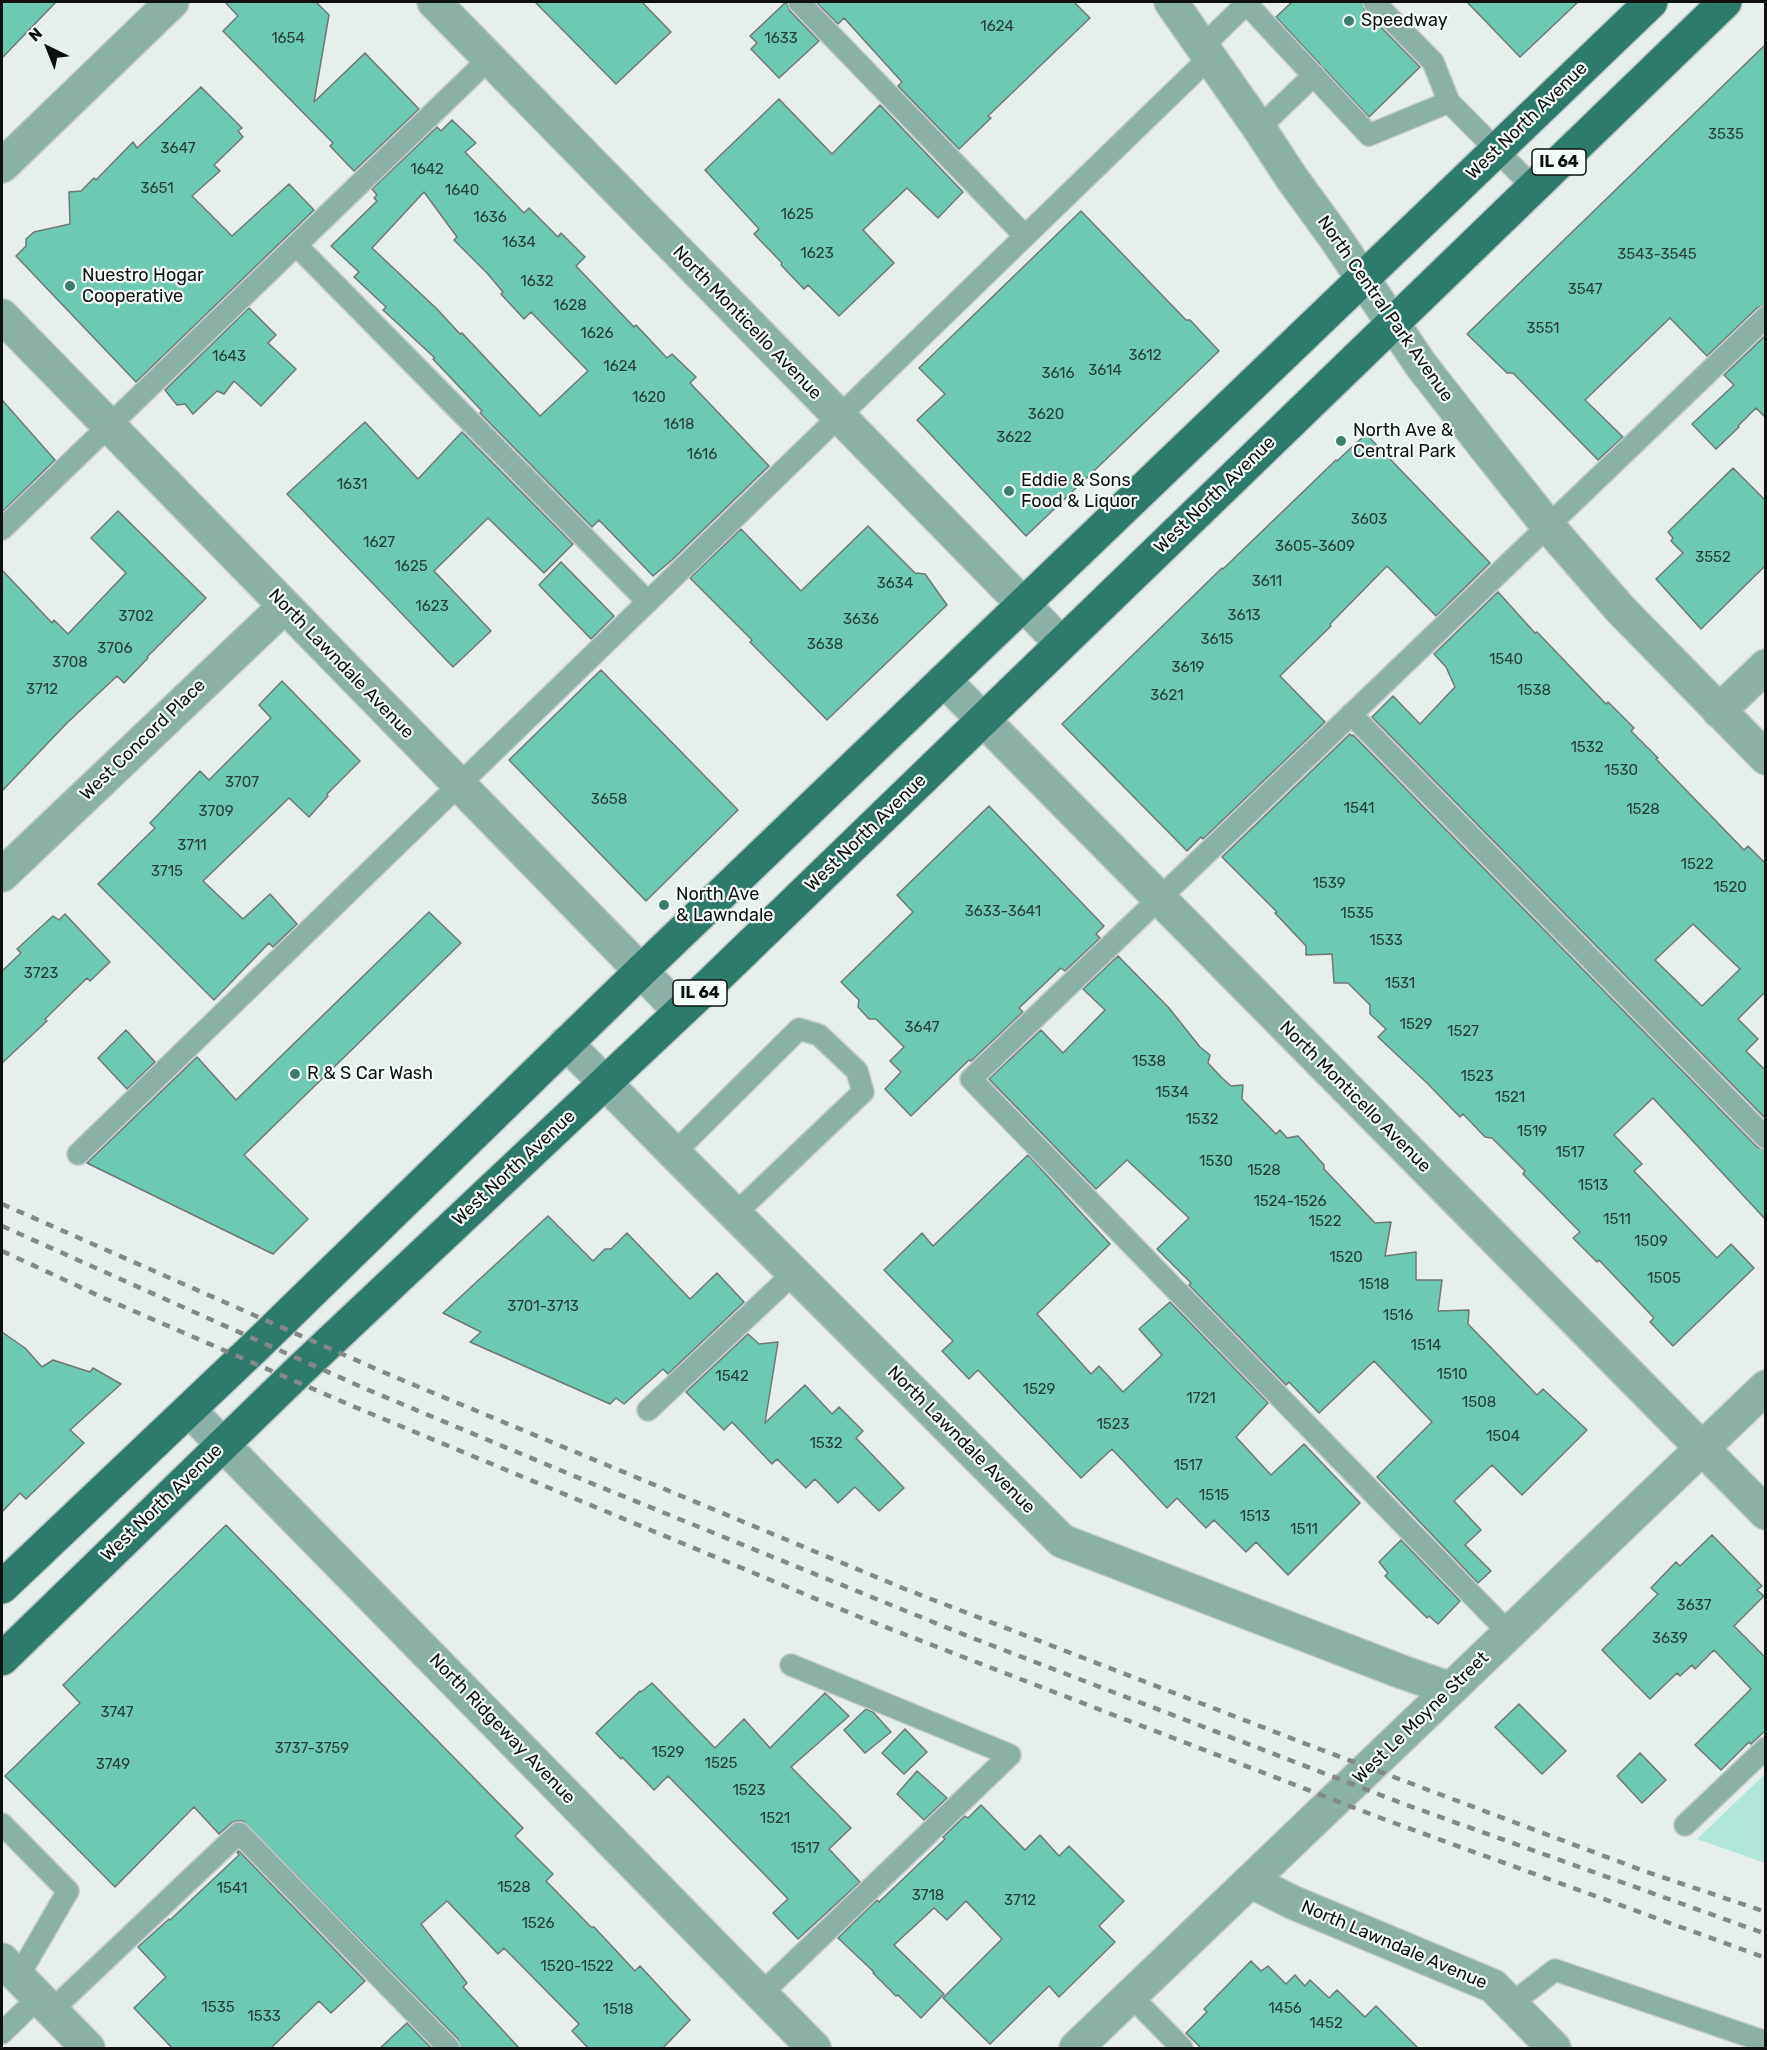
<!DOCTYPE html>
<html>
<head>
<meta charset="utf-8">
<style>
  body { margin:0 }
  #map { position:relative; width:1767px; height:2050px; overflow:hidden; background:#e7efed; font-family:Rubik,sans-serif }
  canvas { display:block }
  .frame { position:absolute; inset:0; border:3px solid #0e1110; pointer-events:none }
  .north { position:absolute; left:18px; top:18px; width:60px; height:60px; -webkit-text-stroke:4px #f5fdfa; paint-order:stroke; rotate:317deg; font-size:16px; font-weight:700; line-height:24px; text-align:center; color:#0e1110 }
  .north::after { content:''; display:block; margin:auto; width:21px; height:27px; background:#0e1110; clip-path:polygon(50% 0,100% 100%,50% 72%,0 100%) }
</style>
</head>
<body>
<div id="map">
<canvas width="1767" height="2050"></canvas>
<div class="frame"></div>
<div class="north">N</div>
</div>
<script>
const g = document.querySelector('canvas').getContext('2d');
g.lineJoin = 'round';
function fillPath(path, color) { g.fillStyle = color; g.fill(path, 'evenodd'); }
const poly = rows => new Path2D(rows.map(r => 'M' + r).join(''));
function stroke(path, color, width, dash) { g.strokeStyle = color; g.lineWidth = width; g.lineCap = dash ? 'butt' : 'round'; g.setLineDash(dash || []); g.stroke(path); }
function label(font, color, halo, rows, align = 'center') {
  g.font = font + ' Rubik,sans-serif'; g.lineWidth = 4.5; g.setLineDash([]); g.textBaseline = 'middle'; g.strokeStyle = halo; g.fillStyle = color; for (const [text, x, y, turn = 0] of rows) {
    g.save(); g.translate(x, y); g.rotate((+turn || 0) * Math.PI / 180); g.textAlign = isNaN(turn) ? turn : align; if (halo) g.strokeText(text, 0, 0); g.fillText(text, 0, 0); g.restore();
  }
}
const green = poly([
  [1765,1774,1765,1863,1697,1839]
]);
const building = poly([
  [2,2,56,2,2,58,2,2],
  [225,2,316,2,329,15,314,102,365,53,419,109,354,171,330,146,333,143,223,31,238,16,225,2],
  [535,2,642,2,671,32,616,84,535,2],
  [786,2,790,11,819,41,779,78,751,49,757,43,750,36,786,2],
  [816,2,1074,2,1090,18,988,116,991,118,959,149,898,86,902,82,844,18,838,24,816,2],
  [1292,2,1362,2,1365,11,1420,67,1369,117,1276,17,1292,2],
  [1467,2,1578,2,1520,57,1467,2],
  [1766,44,1766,305,1757,308,1707,356,1670,318,1585,400,1623,437,1598,460,1513,373,1507,373,1467,334,1766,44],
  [201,87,242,128,238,131,243,137,214,165,220,171,192,196,232,236,289,184,314,210,136,382,16,256,26,246,26,239,34,232,70,224,69,192,81,191,94,178,96,180,133,142,137,148,201,87],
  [779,99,832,154,880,105,963,192,938,218,907,188,863,230,894,263,839,316,808,285,804,289,781,265,782,263,754,234,759,229,705,170,779,99],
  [452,120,476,143,465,152,524,213,529,208,558,237,561,233,585,257,576,266,634,327,636,325,667,358,672,354,696,377,690,383,769,466,672,560,653,576,599,520,592,527,480,413,482,411,433,359,435,358,383,310,386,307,354,277,359,272,331,246,377,201,374,198,377,195,372,189,437,127,441,131,452,120],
  [424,192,457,237,454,240,487,273,503,292,501,294,524,319,531,312,588,371,540,416,462,333,460,334,437,309,372,248,424,192],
  [1081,211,1186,320,1190,320,1219,351,1026,536,917,420,945,394,919,368,1081,211],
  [249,308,276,335,268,343,296,369,261,406,234,381,224,394,217,391,193,414,185,404,177,405,165,390,249,308],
  [1766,335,1766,418,1756,408,1738,426,1739,427,1716,449,1692,424,1734,385,1724,375,1766,335],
  [2,400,55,460,2,512,2,400],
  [365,422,418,479,462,432,573,544,544,573,488,518,434,571,491,631,453,667,287,494,365,422],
  [1366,434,1490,563,1436,616,1387,566,1330,624,1331,626,1280,676,1325,722,1203,839,1201,837,1187,851,1062,724,1222,568,1223,569,1336,460,1337,461,1366,434],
  [1733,468,1766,501,1766,565,1701,629,1656,579,1683,553,1671,541,1673,538,1668,532,1733,468],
  [118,511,206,598,147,657,148,658,124,683,117,676,67,723,2,791,2,570,52,623,54,620,68,634,126,573,91,538,118,511],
  [868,526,915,573,925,574,947,605,827,720,750,642,752,640,690,578,741,529,801,591,868,526],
  [561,562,614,616,591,639,539,585,561,562],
  [1498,592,1535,633,1537,632,1606,704,1608,702,1634,728,1631,731,1658,758,1656,759,1744,850,1748,846,1766,864,1766,994,1764,993,1738,1019,1758,1039,1746,1051,1766,1071,1766,1119,1372,717,1393,696,1420,724,1455,687,1446,667,1434,654,1498,592],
  [1693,924,1740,969,1702,1006,1655,960,1693,924],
  [601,670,738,810,646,901,509,760,601,670],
  [282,681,360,761,327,794,328,796,309,817,289,798,203,881,243,919,270,894,297,924,273,947,269,943,214,1000,98,884,155,828,150,823,200,771,209,780,271,718,259,705,282,681],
  [1350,734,1352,736,1353,735,1757,1147,1766,1150,1766,1220,1653,1098,1614,1135,1642,1164,1634,1171,1717,1258,1731,1244,1754,1268,1673,1346,1650,1322,1654,1318,1599,1260,1597,1262,1573,1238,1580,1232,1523,1174,1525,1171,1492,1138,1485,1137,1463,1114,1460,1117,1427,1083,1378,1037,1386,1029,1370,1014,1370,1005,1348,983,1334,983,1332,954,1306,955,1306,946,1275,913,1277,912,1222,857,1350,734],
  [989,806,1104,926,1096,934,1100,938,1065,971,1061,968,1019,1008,1023,1012,971,1061,969,1060,911,1116,885,1089,901,1072,890,1061,904,1047,876,1019,869,1019,858,1007,859,1000,841,982,913,912,897,895,989,806],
  [429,912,461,943,244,1155,308,1219,273,1254,87,1163,197,1057,236,1100,429,912],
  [65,914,110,962,90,981,87,978,45,1019,47,1021,2,1063,2,971,21,953,17,949,53,916,59,920,65,914],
  [1118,956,1169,1008,1200,1047,1210,1055,1208,1063,1221,1077,1231,1086,1243,1085,1242,1099,1276,1134,1280,1130,1287,1138,1298,1136,1324,1165,1324,1169,1375,1223,1391,1222,1385,1256,1416,1252,1416,1280,1442,1280,1438,1311,1469,1310,1468,1324,1537,1395,1543,1389,1587,1430,1522,1495,1492,1465,1454,1501,1481,1530,1465,1545,1491,1571,1478,1583,1377,1477,1432,1422,1374,1361,1319,1413,1289,1382,1286,1385,1189,1285,1191,1283,1157,1249,1189,1218,1127,1160,1096,1189,989,1079,1041,1030,1063,1053,1105,1010,1083,989,1118,956],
  [126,1030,155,1062,127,1089,98,1058,126,1030],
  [1028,1155,1110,1244,1037,1314,1091,1374,1099,1366,1123,1392,1162,1355,1139,1329,1170,1302,1268,1403,1236,1437,1271,1475,1304,1444,1360,1503,1288,1575,1256,1542,1246,1552,1214,1520,1206,1528,1177,1498,1167,1508,1112,1449,1081,1478,978,1370,969,1379,942,1351,953,1341,884,1270,922,1233,933,1246,1028,1155],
  [548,1216,593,1261,605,1249,611,1249,627,1233,690,1299,717,1273,744,1302,668,1374,663,1369,624,1404,616,1398,610,1404,470,1342,481,1332,443,1313,548,1216],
  [2,1332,25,1348,42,1367,53,1360,90,1372,93,1368,121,1384,70,1430,84,1443,26,1499,20,1493,2,1512,2,1332],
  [748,1334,759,1344,778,1342,765,1423,805,1385,832,1414,839,1407,863,1431,856,1438,904,1488,879,1511,855,1487,838,1503,815,1479,806,1488,777,1459,772,1464,732,1422,724,1430,686,1392,748,1334],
  [226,1525,523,1828,515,1836,553,1874,546,1881,591,1927,594,1927,635,1971,640,1966,690,2020,662,2049,589,2049,572,2031,579,2024,504,1948,498,1954,447,1901,421,1924,467,1983,463,1987,520,2049,461,2049,458,2039,243,1821,237,1821,231,1823,219,1834,194,1807,115,1887,5,1776,80,1703,63,1685,226,1525],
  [1712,1535,1762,1586,1757,1590,1764,1596,1734,1626,1766,1658,1766,1730,1751,1744,1749,1742,1721,1770,1695,1745,1751,1689,1714,1650,1695,1669,1692,1665,1680,1676,1677,1673,1650,1699,1602,1650,1658,1594,1651,1588,1676,1562,1680,1566,1712,1535],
  [1401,1540,1460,1601,1438,1624,1429,1616,1427,1618,1385,1576,1388,1573,1379,1562,1401,1540],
  [652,1683,715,1748,744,1719,770,1748,825,1693,849,1716,791,1767,851,1828,829,1849,860,1882,798,1939,773,1913,788,1899,767,1877,668,1776,654,1790,622,1757,621,1759,596,1733,640,1691,641,1692,652,1683],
  [1519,1704,1566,1751,1542,1774,1495,1727,1519,1704],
  [866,1709,873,1712,891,1732,865,1753,844,1730,866,1709],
  [905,1729,927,1752,904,1774,882,1753,905,1729],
  [1640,1753,1666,1780,1642,1803,1617,1776,1640,1753],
  [917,1771,947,1798,924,1820,897,1794,917,1771],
  [981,1805,1025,1850,1040,1835,1059,1856,1069,1846,1124,1901,1099,1926,1115,1942,1059,1997,1049,1986,990,2044,943,1998,1002,1939,966,1901,947,1920,934,1908,894,1945,944,1994,921,2018,898,1995,896,1996,873,1973,874,1972,838,1938,877,1900,879,1902,945,1839,943,1837,965,1816,968,1818,981,1805],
  [239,1851,365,1981,331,2013,319,2001,270,2049,173,2049,134,2008,166,1977,138,1947,169,1919,170,1920,239,1855,237,1852,239,1851],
  [1251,1961,1261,1971,1268,1966,1286,1984,1295,1975,1305,1986,1310,1980,1329,1998,1337,1990,1365,2017,1376,2006,1419,2049,1202,2049,1186,2033,1207,2012,1204,2009,1251,1961],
  [407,2023,432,2049,379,2049,407,2023]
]);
const service = poly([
  [799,2,1025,236],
  [1374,2,1433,62,1449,102,1533,187],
  [1246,3,1369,135,1449,102],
  [1203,46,1248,2],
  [1259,128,1314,75],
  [296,245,648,602],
  [2,529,490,58],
  [1351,714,1766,1138],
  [674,1153,799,1029,819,1035,857,1071,863,1092,735,1214],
  [78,1154,1210,57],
  [648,1410,794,1273],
  [1509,1633,971,1079,1766,317],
  [2,1824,68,1891,18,1977],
  [1685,1825,1766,1748],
  [761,1994,1010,1755,791,1665],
  [1131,1996,1182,2048],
  [1511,2004,1555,1970,1766,2042],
  [51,2011,239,1833,449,2048],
  [2,2033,38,1998]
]);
const minor = poly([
  [434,2,1061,643],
  [2,166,172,2],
  [2,316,680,1011],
  [944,680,1766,1513],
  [1719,711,1766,666],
  [2,875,285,606],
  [566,1043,674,1153,1062,1541,1402,1672,1451,1689],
  [189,1410,814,2048],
  [1250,1881,1292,1902,1493,1986,1554,2048],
  [1076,2048,1766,1387]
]);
const tertiary = poly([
  [1171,2,1259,128,1291,177,1336,239,1421,365,1485,447,1548,526,1621,610,1766,758],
  [2,1960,88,2048]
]);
const primary = poly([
  [2,1587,255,1347,640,972,1651,2],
  [2,1659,300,1370,711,983,1725,2]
]);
const rail = poly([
  [2,1204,383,1372,905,1589,1314,1747,1644,1871,1766,1912],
  [2,1226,366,1389,598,1486,970,1637,1404,1804,1766,1934],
  [2,1251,106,1299,350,1405,862,1618,1386,1820,1766,1958]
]);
const markers = [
  [1349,21,6,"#3c7e6e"],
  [70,286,6,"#3c7e6e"],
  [1341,441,6,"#3c7e6e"],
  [1009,491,6,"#3c7e6e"],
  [664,905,6,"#3c7e6e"],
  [295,1074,6,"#3c7e6e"]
];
const numberNames = [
  ["1624",997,27],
  ["1654",288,39],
  ["1633",781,39],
  ["3535",1726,135],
  ["3647",178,149],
  ["1642",427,170],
  ["3651",157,189],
  ["1640",462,191],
  ["1625",797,215],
  ["1636",490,218],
  ["1634",519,243],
  ["1623",817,254],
  ["3543-3545",1657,255],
  ["1632",537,282],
  ["3547",1585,290],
  ["1628",570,306],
  ["3551",1543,329],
  ["1626",597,334],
  ["3612",1145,356],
  ["1643",229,357],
  ["1624",620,367],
  ["3614",1105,371],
  ["3616",1058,374],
  ["1620",649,398],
  ["3620",1046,415],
  ["1618",679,425],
  ["3622",1014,438],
  ["1616",702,455],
  ["1631",352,485],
  ["3603",1369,520],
  ["1627",379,543],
  ["3605-3609",1315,547],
  ["3552",1713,558],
  ["1625",411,567],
  ["3611",1267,582],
  ["3634",895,584],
  ["1623",432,607],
  ["3613",1244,616],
  ["3702",136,617],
  ["3636",861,620],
  ["3615",1217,640],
  ["3638",825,645],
  ["3706",115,649],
  ["1540",1506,660],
  ["3708",70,663],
  ["3619",1188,668],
  ["3712",42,690],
  ["1538",1534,691],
  ["3621",1167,696],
  ["1532",1587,748],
  ["1530",1621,771],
  ["3707",242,783],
  ["3658",609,800],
  ["1541",1359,809],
  ["1528",1643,810],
  ["3709",216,812],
  ["3711",192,846],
  ["1522",1697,865],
  ["3715",167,872],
  ["1539",1329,884],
  ["1520",1730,888],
  ["3633-3641",1003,912],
  ["1535",1357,914],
  ["1533",1386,941],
  ["3723",41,974],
  ["1531",1400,984],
  ["1529",1416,1025],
  ["3647",922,1028],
  ["1527",1463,1032],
  ["1538",1149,1062],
  ["1523",1477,1077],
  ["1534",1172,1093],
  ["1521",1510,1098],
  ["1532",1202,1120],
  ["1519",1532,1132],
  ["1517",1570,1153],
  ["1530",1216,1162],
  ["1528",1264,1171],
  ["1513",1593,1186],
  ["1524-1526",1290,1202],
  ["1511",1617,1220],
  ["1522",1325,1222],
  ["1509",1651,1242],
  ["1520",1346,1258],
  ["1505",1664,1279],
  ["1518",1374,1285],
  ["3701-3713",543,1307],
  ["1516",1398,1316],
  ["1514",1426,1346],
  ["1510",1452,1375],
  ["1542",732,1377],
  ["1529",1039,1390],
  ["1721",1201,1399],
  ["1508",1479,1403],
  ["1523",1113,1425],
  ["1504",1503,1437],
  ["1532",826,1444],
  ["1517",1188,1466],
  ["1515",1214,1496],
  ["1513",1255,1517],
  ["1511",1304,1530],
  ["3637",1694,1606],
  ["3639",1670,1639],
  ["3747",117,1713],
  ["3737-3759",312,1749],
  ["1529",668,1753],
  ["1525",721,1764],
  ["3749",113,1765],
  ["1523",749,1791],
  ["1521",775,1819],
  ["1517",805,1849],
  ["1528",514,1888],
  ["1541",232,1889],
  ["3718",928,1896],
  ["3712",1020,1901],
  ["1526",538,1924],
  ["1520-1522",577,1967],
  ["1535",218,2008],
  ["1456",1285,2009],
  ["1518",618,2010],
  ["1533",264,2017],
  ["1452",1326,2024]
];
const shields = [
  [1559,162,54],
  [700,993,54]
];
const shieldNames = [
  ["IL 64",1559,162],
  ["IL 64",700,993]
];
const poiNames = [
  ["Speedway",1361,21],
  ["Nuestro Hogar",82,276],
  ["Cooperative",82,297],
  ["North Ave &",1353,431],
  ["Central Park",1353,452],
  ["Eddie & Sons",1021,481],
  ["Food & Liquor",1021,502],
  ["North Ave",676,895],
  ["& Lawndale",676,916],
  ["R & S Car Wash",307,1074]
];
const streetNames = [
  ["West North Avenue",1527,121,-44],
  ["North Central Park Avenue",1385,309,55],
  ["North Monticello Avenue",747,323,46],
  ["West North Avenue",1215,495,-44],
  ["North Lawndale Avenue",341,664,46],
  ["West Concord Place",143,740,-44],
  ["West North Avenue",866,833,-44],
  ["North Monticello Avenue",1355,1097,45],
  ["West North Avenue",514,1168,-43],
  ["North Lawndale Avenue",961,1440,45],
  ["West North Avenue",162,1503,-44],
  ["West Le Moyne Street",1421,1718,-44],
  ["North Ridgeway Avenue",502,1729,46],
  ["North Lawndale Avenue",1394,1945,23]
];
fillPath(green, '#b1e7d8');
fillPath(building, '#6ccab3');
stroke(building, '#707775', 1.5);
stroke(service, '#c4cbca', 24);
stroke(minor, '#c4cbca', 36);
stroke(tertiary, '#c4cbca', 36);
stroke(primary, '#c4cbca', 36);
stroke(service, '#8bb0a6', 21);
stroke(minor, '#8bb0a6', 33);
stroke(tertiary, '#8bb0a6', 33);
stroke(primary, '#2d7c6b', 33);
stroke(rail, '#838987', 4.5, [8, 8]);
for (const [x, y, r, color] of markers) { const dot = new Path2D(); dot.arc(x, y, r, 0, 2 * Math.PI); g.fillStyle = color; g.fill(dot); stroke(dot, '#f5fdfa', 2); }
label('15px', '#263f39', null, numberNames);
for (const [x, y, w] of shields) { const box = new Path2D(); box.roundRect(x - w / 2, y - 13, w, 26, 4.5); g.fillStyle = '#f5fdfa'; g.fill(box); stroke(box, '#0e1110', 1.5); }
label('bold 16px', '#0e1110', null, shieldNames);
label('18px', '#0e1110', '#f5fdfa', poiNames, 'left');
label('18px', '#0e1110', '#f5fdfa', streetNames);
</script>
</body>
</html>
